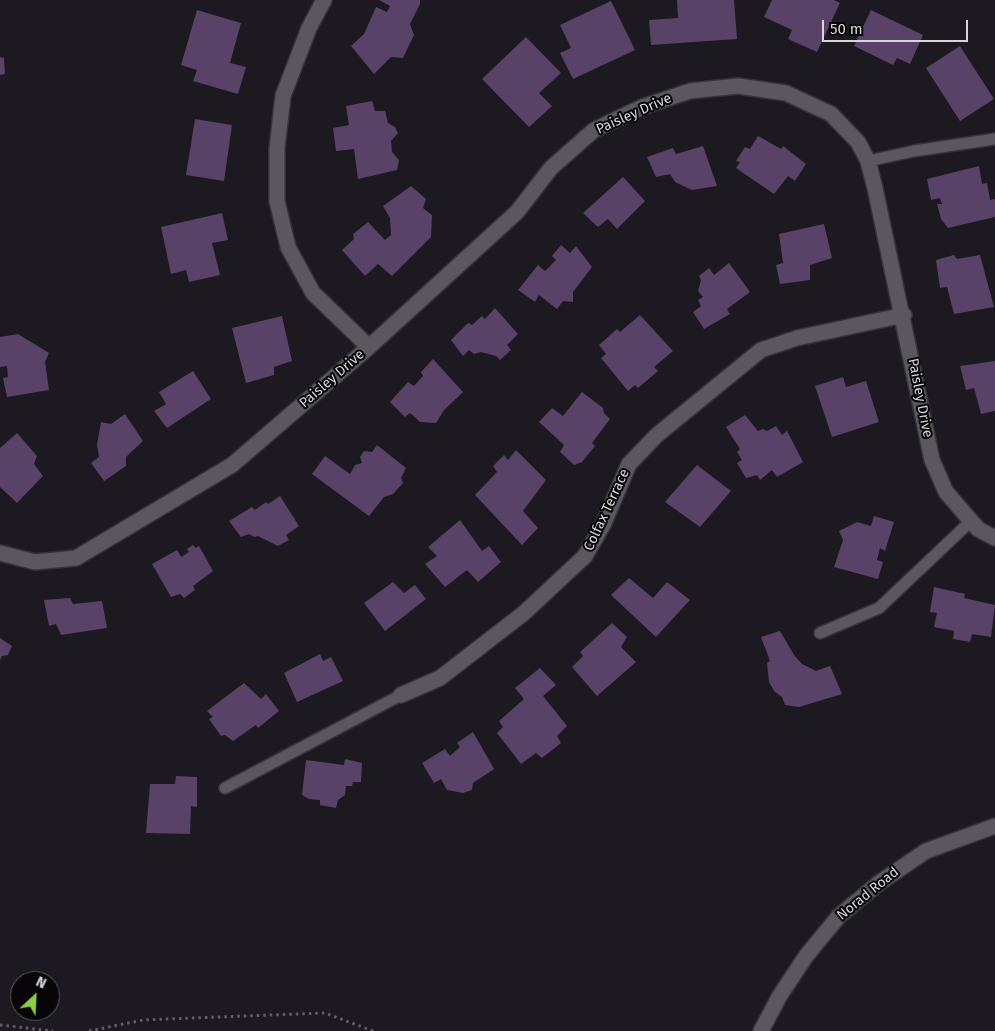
<!DOCTYPE html>
<html>
<head>
<meta charset="utf-8">
<style>
  body { margin:0 }
  #map { position:relative; width:995px; height:1031px; overflow:hidden; background:#1d1920; font-family:"Fira Sans",sans-serif }
  canvas { display:block }
  .north { position:absolute; left:10px; top:971px; width:50px; height:50px; box-sizing:border-box; background:#070508; border:1px solid #5b595c; border-radius:50%; rotate:25deg; font-size:14px; font-weight:700; line-height:20px; text-align:center; color:#d9d6db }
  .north::after { content:''; display:block; margin:auto; width:18px; height:22px; background:#8cce45; clip-path:polygon(50% 0,100% 100%,50% 72%,0 100%) }
  .scale { position:absolute; left:822px; top:20px; width:146px; height:22px; box-sizing:border-box; border:2px solid #d9d6db; border-top:0; padding-left:6px; font-size:15px; line-height:18px; white-space:nowrap; color:#d9d6db; -webkit-text-stroke:4px #070508; paint-order:stroke }
</style>
</head>
<body>
<div id="map">
<canvas width="995" height="1031"></canvas>
<div class="north">N</div>
<div class="scale">50 m</div>
</div>
<script>
const g = document.querySelector('canvas').getContext('2d');
g.lineJoin = 'round';
function fillPath(path, color) { g.fillStyle = color; g.fill(path, 'evenodd'); }
const poly = rows => new Path2D(rows.map(r => 'M' + r).join(''));
function stroke(path, color, width, dash) { g.strokeStyle = color; g.lineWidth = width; g.lineCap = dash ? 'butt' : 'round'; g.setLineDash(dash || []); g.stroke(path); }
function label(font, color, halo, rows, align = 'center') {
  g.font = font + ' "Fira Sans",sans-serif'; g.lineWidth = 4; g.setLineDash([]); g.textBaseline = 'middle'; g.strokeStyle = halo; g.fillStyle = color; for (const [text, x, y, turn = 0] of rows) {
    g.save(); g.translate(x, y); g.rotate((+turn || 0) * Math.PI / 180); g.textAlign = isNaN(turn) ? turn : align; if (halo) g.strokeText(text, 0, 0); g.fillText(text, 0, 0); g.restore();
  }
}
const building = poly([
  [379,0,420,0,420,4,410,24,414,35,403,58,391,57,374,74,351,46,364,34,376,7,387,12,390,6],
  [677,0,734,0,737,39,651,45,649,20,678,18],
  [772,0,834,0,840,3,817,52,788,39,792,30,764,17],
  [611,1,635,50,573,79,560,53,571,48,560,25],
  [197,10,241,23,230,63,246,67,238,94,193,81,197,70,181,65],
  [871,10,923,35,910,64,897,58,893,65,854,46],
  [526,37,561,73,539,93,552,106,529,127,482,79],
  [960,46,994,99,960,121,926,68],
  [0,57,4,58,5,74,0,75],
  [372,101,375,111,385,111,388,123,395,127,398,133,391,141,392,152,399,160,397,170,358,179,354,149,336,151,333,128,349,125,346,106],
  [195,119,232,125,224,181,186,175],
  [758,136,781,149,783,146,806,164,795,181,788,176,774,194,736,168,740,162,736,161,745,147,750,149],
  [703,146,717,186,692,190,675,182,670,174,656,177,647,157,673,148,676,154],
  [979,166,982,184,987,183,990,200,995,199,995,217,948,228,941,219,937,204,942,204,940,198,931,200,927,179],
  [623,177,645,201,617,229,608,219,598,227,583,213],
  [411,186,426,199,423,208,432,215,431,237,392,276,378,264,365,276,342,250,354,239,353,234,368,222,385,240,391,235,390,218,383,206],
  [222,213,228,240,212,243,220,275,189,282,186,270,171,274,161,227],
  [824,224,832,258,810,265,810,280,780,284,776,265,783,263,779,234],
  [561,245,570,253,576,246,592,267,573,292,573,302,563,301,557,309,539,295,535,302,518,290,538,265,545,271,556,260,552,256],
  [954,255,957,259,980,255,994,307,954,314,947,287,940,288,936,260],
  [729,263,750,292,727,309,730,314,704,329,693,312,701,306,698,300,703,297,698,291,701,280,699,276,709,268,714,275],
  [495,308,518,334,507,345,511,350,500,360,496,356,481,352,474,354,469,350,463,356,451,340,468,323,472,325,482,316,485,319],
  [640,315,673,351,654,367,658,371,638,388,635,385,628,391,601,358,606,354,599,345,617,329,620,332],
  [282,316,292,361,274,367,274,375,246,383,232,328],
  [18,334,49,353,45,362,49,390,7,397,3,378,8,377,7,366,0,367,0,337],
  [433,359,463,392,444,410,436,423,420,422,410,413,405,417,390,402,408,382,414,386,423,376,421,372],
  [995,361,995,411,981,414,974,388,966,390,960,366],
  [193,371,211,399,167,428,154,411,166,404,159,392],
  [843,377,846,387,866,381,879,422,832,437,815,386],
  [582,392,603,408,604,413,610,419,592,443,595,446,582,462,574,465,560,452,564,445,539,422,552,408,563,416],
  [125,414,143,441,126,457,126,466,104,481,91,463,99,457,97,445,101,422,111,424],
  [745,415,758,431,763,429,767,431,776,426,782,435,787,431,803,462,777,477,772,470,760,480,757,475,746,478,737,463,742,460,737,452,740,449,726,427],
  [17,433,37,456,34,464,43,476,17,503,0,487,0,448],
  [377,445,406,468,401,478,403,483,393,494,384,497,369,516,312,474,325,456,350,474,355,465,362,463,360,457,364,451,372,452],
  [516,450,546,480,523,511,538,528,522,545,475,495,497,472,493,466,504,455,508,460],
  [697,465,731,491,700,527,665,502],
  [280,496,299,526,286,535,289,540,278,546,258,536,254,537,249,534,241,537,229,521,252,507,255,510,266,502,268,504],
  [874,516,894,522,885,551,880,548,877,560,883,562,878,579,834,567,843,540,839,531,857,522,871,526],
  [460,520,482,551,489,546,501,562,478,582,467,570,445,587,425,564,437,556,428,547],
  [193,545,196,548,199,546,213,571,193,586,195,590,184,598,180,594,171,597,152,564,177,550,181,557,189,552,187,549],
  [629,578,653,598,667,582,690,600,656,637,611,595],
  [393,582,404,593,415,585,426,599,385,631,364,603],
  [934,587,965,594,964,598,995,605,991,637,972,634,970,642,953,639,954,631,934,627,937,613,930,612],
  [70,598,73,604,102,601,107,628,61,635,56,624,49,626,44,600],
  [612,623,627,637,621,647,636,662,597,696,572,667,583,656,580,652],
  [780,631,794,655,802,664,816,671,830,666,842,694,799,707,785,705,782,697,774,691,769,682,767,663,770,661,761,637],
  [0,638,12,646,8,655,2,656,0,660],
  [320,654,323,661,331,657,343,681,297,702,284,673],
  [540,668,556,685,543,696,567,726,557,736,561,743,542,758,536,753,521,764,497,733,503,727,499,721,524,699,515,688],
  [244,683,261,699,266,694,279,711,258,728,256,725,233,741,225,735,221,736,209,719,213,717,207,711],
  [473,732,494,769,473,783,472,790,463,793,447,790,441,779,434,783,422,763,445,749,450,756,460,747,457,743],
  [345,759,362,763,361,782,353,782,352,786,346,786,345,795,338,800,336,808,320,805,320,800,309,799,302,795,306,760,344,765],
  [176,776,197,777,197,807,191,806,190,834,146,833,150,784,175,784]
]);
const path = poly([
  [0,1025,53,1031],
  [89,1031,143,1020,325,1013,373,1031]
]);
const service = poly([
  [868,161,914,151,995,139],
  [820,633,879,608,971,521],
  [225,788,401,695]
]);
const minor = poly([
  [324,0,309,28,283,96,277,148,277,201,288,247,313,293,369,347],
  [0,553,35,562,76,558,232,465,369,347,517,212,551,168,594,130,642,107,690,91,738,86,786,93,831,114,858,142,868,161,875,188,932,460,946,492,978,529,995,538],
  [401,695,440,678,524,613,585,556,603,525,629,464,657,435,761,350,797,338,904,315]
]);
const tertiary = poly([
  [761,1031,779,997,806,956,839,916,879,883,926,851,995,826]
]);
const streetNames = [
  ["Paisley Drive",634,114,-24],
  ["Paisley Drive",332,379,-41],
  ["Paisley Drive",920,398,79],
  ["Colfax Terrace",607,510,-65],
  ["Norad Road",868,894,-39]
];
fillPath(building, '#584267');
stroke(service, '#363338', 14);
stroke(minor, '#363338', 18);
stroke(tertiary, '#363338', 18);
stroke(path, '#625f65', 3, [2.5, 4]);
stroke(service, '#5c575f', 11);
stroke(minor, '#5c575f', 15);
stroke(tertiary, '#5c575f', 15);
label('14px', '#d9d6db', '#070508', streetNames);
</script>
</body>
</html>
